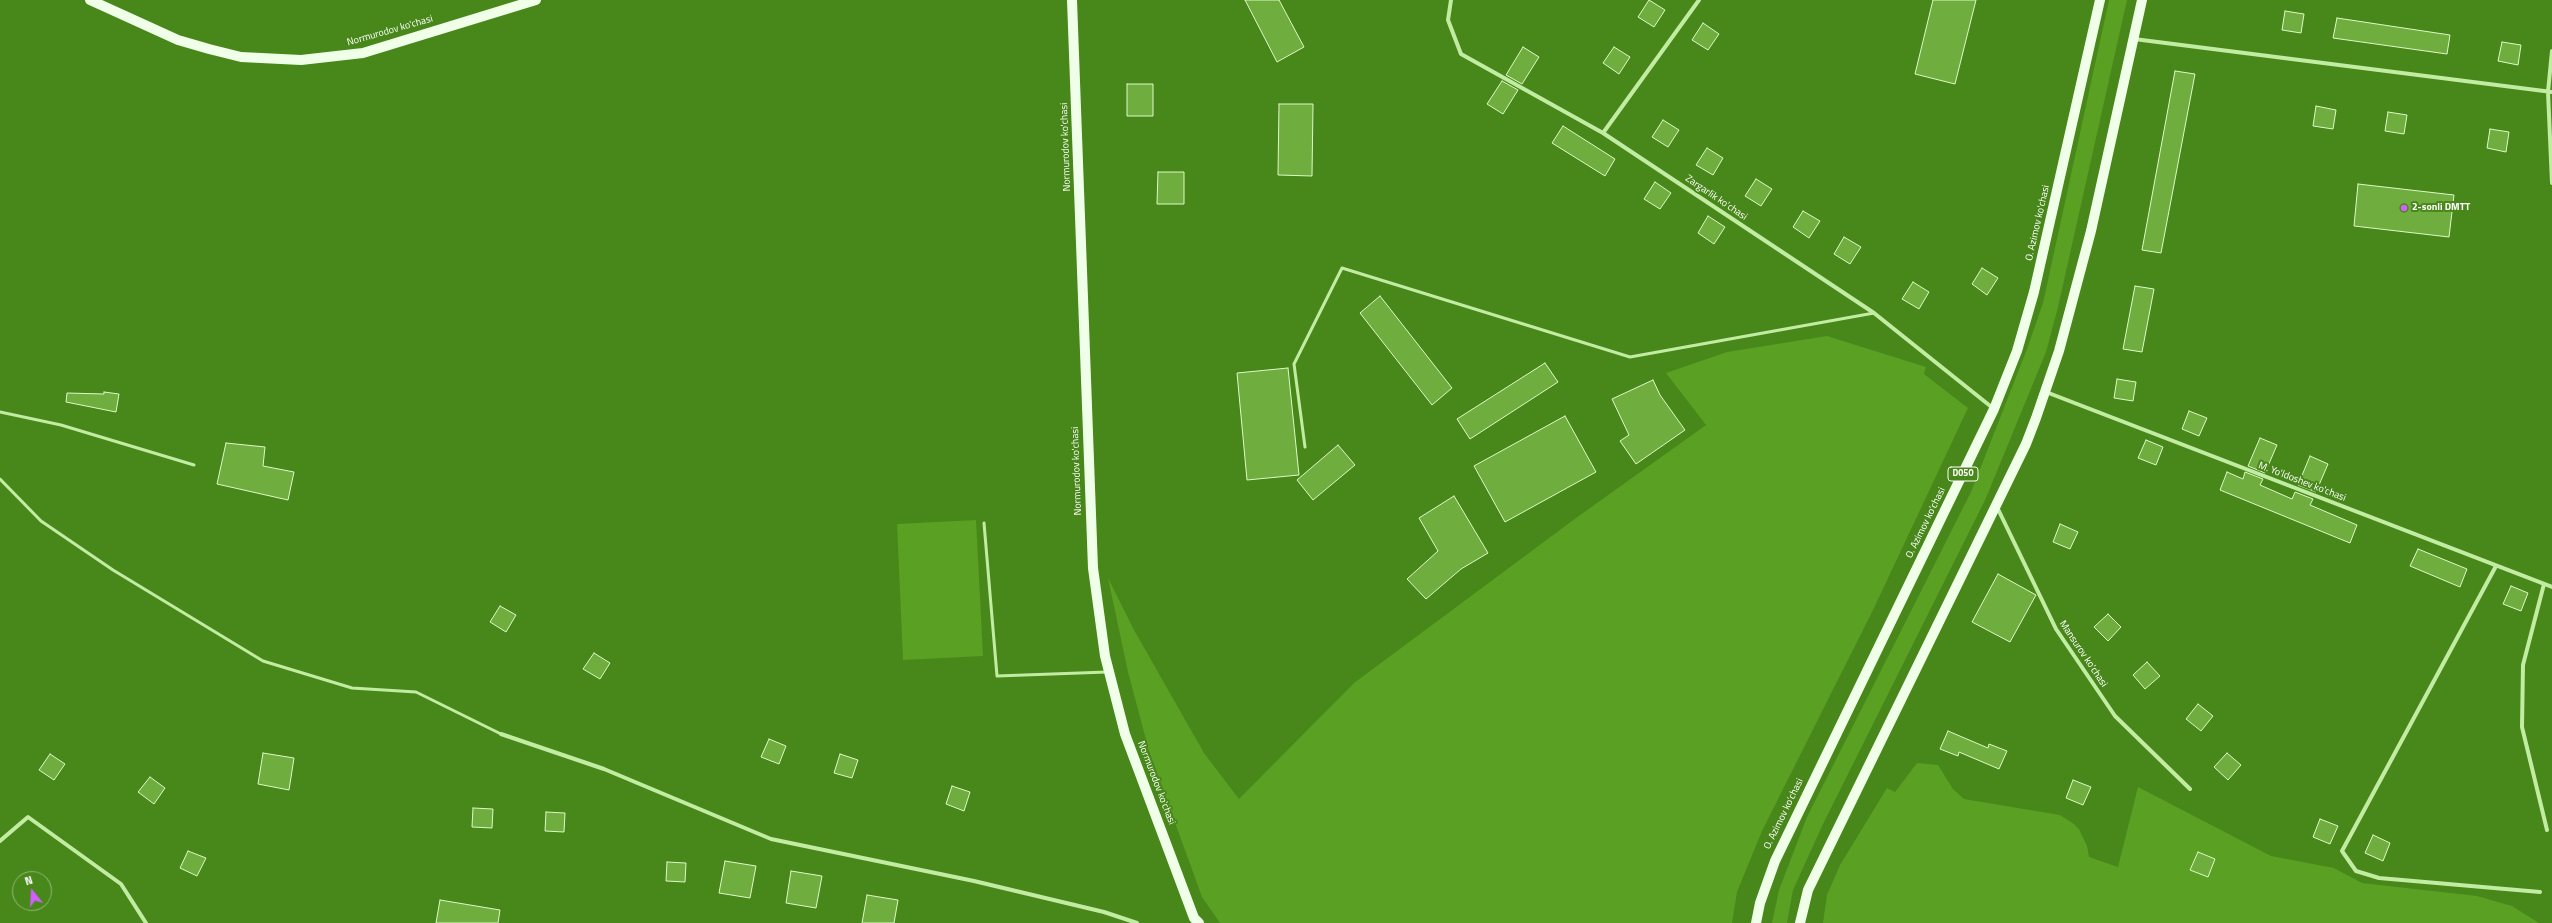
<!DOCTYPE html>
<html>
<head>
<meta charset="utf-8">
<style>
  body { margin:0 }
  #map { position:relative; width:2552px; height:923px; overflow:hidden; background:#48871a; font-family:"Titillium Web",sans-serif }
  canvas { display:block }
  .north { position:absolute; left:12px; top:871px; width:40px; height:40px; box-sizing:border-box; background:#48871a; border:1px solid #91b776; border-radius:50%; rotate:342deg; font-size:11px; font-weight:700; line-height:16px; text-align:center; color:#fff }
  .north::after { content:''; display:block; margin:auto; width:14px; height:18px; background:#d25efe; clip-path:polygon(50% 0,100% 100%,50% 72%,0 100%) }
</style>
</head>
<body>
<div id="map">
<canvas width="2552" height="923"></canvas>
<div class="north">N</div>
</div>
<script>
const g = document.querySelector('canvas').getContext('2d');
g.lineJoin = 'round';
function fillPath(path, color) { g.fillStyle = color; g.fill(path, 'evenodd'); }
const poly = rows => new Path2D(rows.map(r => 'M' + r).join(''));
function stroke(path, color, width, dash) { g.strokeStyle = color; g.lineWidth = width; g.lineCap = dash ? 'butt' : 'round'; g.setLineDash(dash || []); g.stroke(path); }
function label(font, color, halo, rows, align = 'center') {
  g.font = font + ' "Titillium Web",sans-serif'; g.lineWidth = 4; g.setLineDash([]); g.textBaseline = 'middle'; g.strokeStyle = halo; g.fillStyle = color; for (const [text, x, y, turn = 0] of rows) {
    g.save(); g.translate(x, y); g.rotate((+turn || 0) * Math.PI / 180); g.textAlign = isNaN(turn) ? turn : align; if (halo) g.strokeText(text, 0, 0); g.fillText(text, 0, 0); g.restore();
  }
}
const green = poly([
  [2109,0,2127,0,2058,307,2046,352,1986,498,1823,824,1793,890,1787,923,1772,923,1779,890,1807,817,1971,492,2027,349,2043,303],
  [1827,336,1926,367,1924,374,1968,408,1874,608,1762,831,1737,892,1732,923,1220,923,1202,897,1149,751,1128,672,1108,578,1134,630,1204,753,1239,799,1354,683,1576,518,1706,425,1666,373,1727,352],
  [976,520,983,656,903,660,897,524],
  [1917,763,1938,765,1953,789,1964,799,2060,815,2074,824,2079,829,2087,846,2089,857,2118,867,2138,787,2271,856,2334,868,2362,883,2477,896,2512,906,2539,923,1823,923,1827,895,1840,865,1887,788,1895,792]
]);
const building = poly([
  [1245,0,1279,0,1304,47,1277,62,1245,0],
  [1649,0,1665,10,1654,27,1638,17,1649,0],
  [1933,0,1976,0,1955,84,1915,74,1933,0],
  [2285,11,2304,14,2301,33,2282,30,2285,11],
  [2337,18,2450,35,2447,54,2333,38,2337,18],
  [1703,23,1719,34,1708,50,1692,40,1703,23],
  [2502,42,2521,45,2518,65,2498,61,2502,42],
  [1523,47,1539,57,1522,84,1506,75,1523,47],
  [1614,47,1630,57,1619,74,1603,63,1614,47],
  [2175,71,2195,74,2161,253,2142,250,2175,71],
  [1502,81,1518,90,1503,114,1487,104,1502,81],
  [1127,84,1153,84,1153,116,1127,116,1127,84],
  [1279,104,1313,104,1312,176,1278,175,1279,104],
  [2316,106,2336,110,2333,129,2313,126,2316,106],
  [2388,112,2407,115,2404,134,2385,131,2388,112],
  [1663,120,1679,130,1668,147,1652,137,1663,120],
  [1563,126,1615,159,1605,176,1552,143,1563,126],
  [2490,129,2509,132,2506,152,2487,148,2490,129],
  [1707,148,1723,158,1713,175,1696,165,1707,148],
  [1158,172,1184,172,1184,204,1157,204,1158,172],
  [1756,179,1772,189,1761,206,1745,196,1756,179],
  [1655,182,1671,193,1660,209,1644,199,1655,182],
  [2358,184,2454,195,2449,237,2354,226,2358,184],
  [1803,211,1820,221,1809,238,1793,227,1803,211],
  [1708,216,1725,227,1714,244,1698,233,1708,216],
  [1844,237,1861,247,1850,264,1834,254,1844,237],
  [1982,268,1998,278,1987,295,1972,284,1982,268],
  [1913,282,1929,292,1919,309,1902,299,1913,282],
  [2135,286,2154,289,2142,352,2123,349,2135,286],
  [1380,296,1452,388,1432,405,1360,313,1380,296],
  [1545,363,1558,382,1470,439,1457,419,1545,363],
  [1288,368,1299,475,1247,480,1237,373,1288,368],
  [2117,379,2136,382,2133,401,2114,398,2117,379],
  [1653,380,1660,395,1685,430,1636,464,1620,441,1629,435,1612,399,1653,380],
  [104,392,119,394,116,412,66,402,67,393,104,394,104,392],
  [2189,411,2207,418,2199,436,2182,429,2189,411],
  [1565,416,1596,472,1505,522,1474,466,1565,416],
  [2260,438,2277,445,2265,473,2248,466,2260,438],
  [2146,440,2163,447,2156,465,2138,458,2146,440],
  [226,443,265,447,263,466,294,472,288,500,217,484,226,443],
  [1338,445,1355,465,1313,500,1297,480,1338,445],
  [2310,456,2328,464,2316,492,2298,485,2310,456],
  [2227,472,2243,479,2245,472,2263,479,2260,485,2292,499,2295,492,2313,499,2310,505,2357,525,2350,543,2220,490,2227,472],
  [1454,496,1488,553,1461,569,1426,599,1407,579,1438,551,1419,518,1454,496],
  [2060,524,2078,532,2070,549,2053,542,2060,524],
  [2418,549,2467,569,2460,587,2410,566,2418,549],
  [1998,574,2036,595,2010,642,1972,622,1998,574],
  [2511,586,2528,593,2521,611,2503,604,2511,586],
  [500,606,516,615,506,632,490,622,500,606],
  [2108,614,2121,627,2108,641,2094,627,2108,614],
  [594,653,610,663,600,679,583,669,594,653],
  [2147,662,2160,676,2145,689,2133,675,2147,662],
  [2198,704,2213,716,2201,731,2186,719,2198,704],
  [1948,731,1988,748,1989,744,2007,751,1999,769,1959,752,1958,756,1940,749,1948,731],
  [769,739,786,746,779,764,761,757,769,739],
  [263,753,294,758,289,790,258,784,263,753],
  [2227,753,2241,765,2228,780,2214,767,2227,753],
  [50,754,65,764,54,780,39,770,50,754],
  [840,754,858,760,852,778,834,773,840,754],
  [150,777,165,788,154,804,138,792,150,777],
  [2073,780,2091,787,2083,805,2066,798,2073,780],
  [952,786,970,792,964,811,946,804,952,786],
  [473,808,493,809,492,828,472,827,473,808],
  [546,812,565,813,564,832,545,831,546,812],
  [2320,819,2338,826,2330,844,2313,837,2320,819],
  [2373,835,2390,843,2383,861,2365,853,2373,835],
  [188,851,206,858,197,876,180,868,188,851],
  [2198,852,2215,859,2208,877,2190,870,2198,852],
  [725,861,756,866,750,898,719,893,725,861],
  [667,862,686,863,685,882,666,881,667,862],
  [791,871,822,876,816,908,786,903,791,871],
  [867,895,898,900,894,923,862,923,867,895],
  [440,900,500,910,498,923,436,923,440,900]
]);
const lane = poly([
  [0,412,61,425,194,465],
  [1305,447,1294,364,1342,268,1630,357,1874,313],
  [0,479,41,521,113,570,263,661,352,688,416,692,501,734],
  [984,523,997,676,1107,672]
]);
const street = poly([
  [1451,0,1448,20,1461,54,1603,133,1874,313,1994,409],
  [2134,39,2552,92],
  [2552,51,2548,92,2552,183],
  [1603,133,1699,0],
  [2046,392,2552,587],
  [1997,507,2056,629,2115,716,2190,789],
  [2496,566,2342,851,2356,871,2379,878,2540,892],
  [2544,584,2523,665,2522,727,2547,830],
  [501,734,604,769,771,839,974,881,1104,912,1137,923],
  [0,841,28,817,121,884,146,923]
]);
const primary = poly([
  [90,0,178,40,209,49,241,57,301,60,363,53,536,0],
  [1072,0,1093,568,1105,656,1125,734,1194,918,1199,923],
  [1756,923,1760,903,1775,861,1994,409,2017,351,2034,292,2100,0],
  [1800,923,1808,890,2026,444,2036,418,2059,351,2091,231,2142,0]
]);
const markers = [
  [2404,208,4,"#d25efe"]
];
const shields = [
  [1963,474,30]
];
const shieldNames = [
  ["D050",1963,474]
];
const streetNames = [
  ["Normurodov ko'chasi",390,31,-16],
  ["Normurodov ko'chasi",1066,147,-92],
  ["Zargarlik ko'chasi",1716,198,34],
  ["O. Azimov ko'chasi",2038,223,-77],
  ["Normurodov ko'chasi",1077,471,-92],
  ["M. Yo'ldoshev ko'chasi",2302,482,21],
  ["O. Azimov ko'chasi",1926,523,-64],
  ["Mansurov ko'chasi",2083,654,56],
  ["Normurodov ko'chasi",1156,783,69],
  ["O. Azimov ko'chasi",1784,814,-64]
];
const poiNames = [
  ["2-sonli DMTT",2412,208]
];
fillPath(green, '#59a023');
fillPath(building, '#6fae3e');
stroke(building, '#ddf9c7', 1);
stroke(lane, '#c2eca2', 3);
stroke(street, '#c2eca2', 4);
stroke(primary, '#f0ffe7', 10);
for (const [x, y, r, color] of markers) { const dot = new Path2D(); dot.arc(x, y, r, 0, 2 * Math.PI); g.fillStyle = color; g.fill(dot); stroke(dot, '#48871a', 1.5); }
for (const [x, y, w] of shields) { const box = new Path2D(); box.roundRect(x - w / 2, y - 7, w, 14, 3); g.fillStyle = '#48871a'; g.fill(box); stroke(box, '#fff', 1); }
label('bold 9px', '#fff', null, shieldNames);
label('10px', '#fff', '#48871a', streetNames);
label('bold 10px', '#fff', '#48871a', poiNames, 'left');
</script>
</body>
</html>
